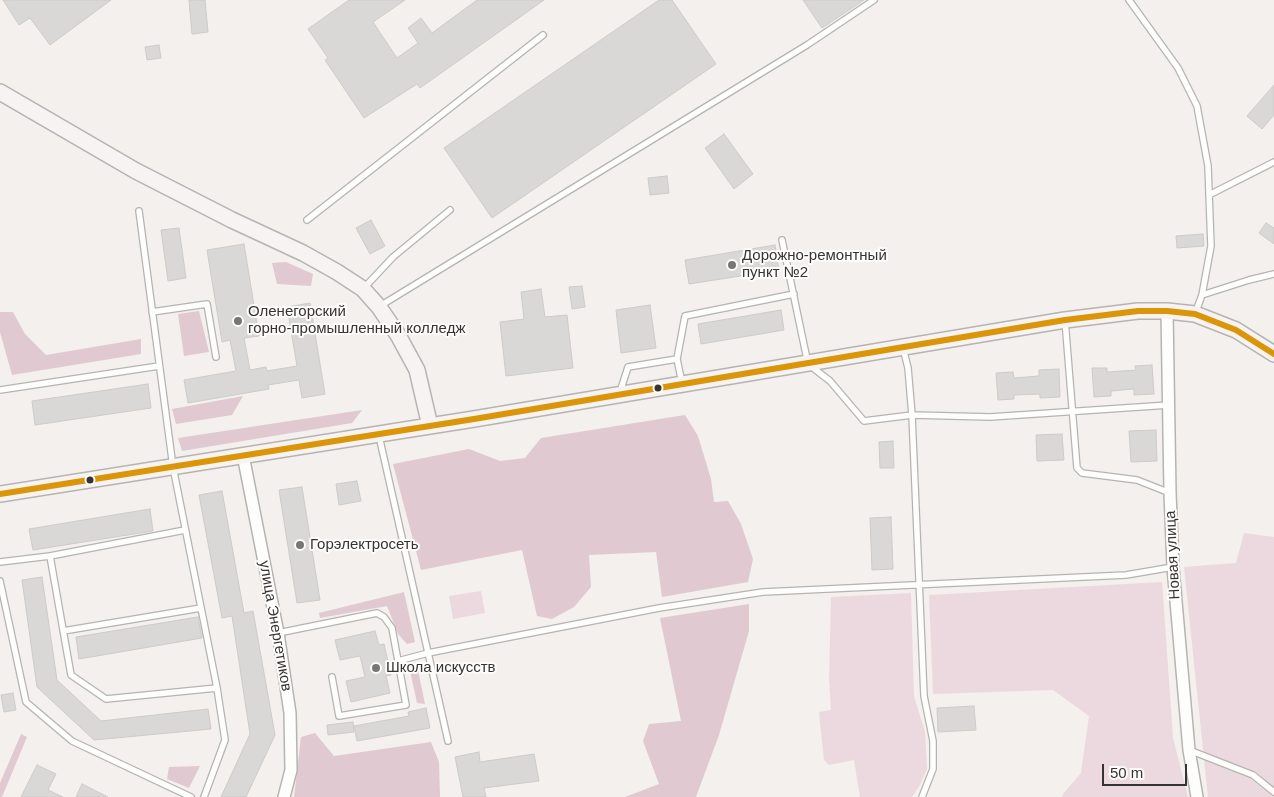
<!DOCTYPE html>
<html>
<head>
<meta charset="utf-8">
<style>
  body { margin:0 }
  #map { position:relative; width:1274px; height:797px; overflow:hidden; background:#f3f0ed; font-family:Helvetica,sans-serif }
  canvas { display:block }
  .scale { position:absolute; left:1102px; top:764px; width:85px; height:22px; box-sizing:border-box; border:2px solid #363433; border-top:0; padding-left:6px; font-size:15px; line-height:18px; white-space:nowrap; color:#363433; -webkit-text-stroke:4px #fefdfc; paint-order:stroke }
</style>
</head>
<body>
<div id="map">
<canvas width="1274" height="797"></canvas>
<div class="scale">50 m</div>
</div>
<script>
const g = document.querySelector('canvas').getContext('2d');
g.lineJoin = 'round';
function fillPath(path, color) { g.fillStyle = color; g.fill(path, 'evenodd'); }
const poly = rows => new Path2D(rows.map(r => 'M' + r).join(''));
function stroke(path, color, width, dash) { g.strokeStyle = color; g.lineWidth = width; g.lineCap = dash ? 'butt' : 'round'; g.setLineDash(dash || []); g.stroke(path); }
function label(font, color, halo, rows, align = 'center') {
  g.font = font + ' Helvetica,sans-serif'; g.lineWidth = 4; g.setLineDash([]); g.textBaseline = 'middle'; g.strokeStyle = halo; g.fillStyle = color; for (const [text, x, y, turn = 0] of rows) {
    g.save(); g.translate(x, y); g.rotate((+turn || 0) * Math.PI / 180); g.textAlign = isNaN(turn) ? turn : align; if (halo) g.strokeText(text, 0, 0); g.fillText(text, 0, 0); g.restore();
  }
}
const green = poly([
  [1244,533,1274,537,1274,797,1208,797,1184,567,1236,563],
  [1162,582,1173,738,1188,797,1062,797,1063,794,1081,773,1089,716,1053,690,933,694,929,595],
  [481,591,485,613,453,619,449,596],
  [911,593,914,696,925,732,927,769,920,785,912,797,860,797,854,760,829,765,824,760,819,712,831,710,829,680,831,597]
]);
const forest = poly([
  [286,262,313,274,311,286,277,284,272,263],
  [199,311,209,352,184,356,178,314],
  [0,312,13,312,25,334,46,355,141,339,141,354,12,375,0,332],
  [243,396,232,415,176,424,172,409],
  [362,410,352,423,182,451,178,438],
  [685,415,698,436,711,479,714,502,728,501,741,524,753,559,748,582,662,597,656,552,589,555,591,587,574,607,552,619,537,616,522,550,421,570,393,464,469,449,500,461,525,458,541,438],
  [404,592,415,642,407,644,398,634,387,606,320,618,319,613],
  [749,604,749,631,719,735,696,797,625,797,659,784,643,741,649,724,681,721,660,618],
  [417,665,425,704,417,703,409,666],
  [315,733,334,756,431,742,439,762,440,797,294,797,301,737],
  [21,734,27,737,2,797,0,797,0,783],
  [200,766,189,788,167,779,169,767]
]);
const building = poly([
  [3,0,111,0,50,45,30,18,19,25,3,0],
  [189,0,205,0,208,32,192,34,189,0],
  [349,0,405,0,373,22,397,58,418,43,408,28,421,18,432,33,477,0,544,0,420,88,417,84,364,118,325,60,328,58,308,29,349,0],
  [659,0,672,0,716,64,492,218,444,148,659,0],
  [803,0,864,0,822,28,803,0],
  [159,45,161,58,147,60,145,47,159,45],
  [1274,85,1274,115,1262,129,1247,116,1274,85],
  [724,134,753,174,734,189,705,148,724,134],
  [667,176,669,193,650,195,648,178,667,176],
  [371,220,385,246,370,254,356,228,371,220],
  [1266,223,1274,228,1274,244,1259,233,1266,223],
  [179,228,186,278,168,281,161,230,179,228],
  [1203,234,1204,246,1177,248,1176,236,1203,234],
  [244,244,259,336,244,338,250,370,266,367,267,371,297,366,287,307,310,303,325,394,302,398,299,380,268,385,269,389,188,403,184,380,236,371,230,340,222,342,207,250,244,244],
  [775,245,779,270,689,284,685,260,775,245],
  [582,286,585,307,572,309,569,287,582,286],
  [541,289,545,317,567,315,573,368,506,376,500,322,524,319,521,292,541,289],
  [650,305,656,348,621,353,616,310,650,305],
  [781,310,784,330,701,344,698,324,781,310],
  [1152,365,1154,394,1134,395,1134,389,1111,391,1111,396,1094,397,1092,368,1107,368,1107,372,1136,370,1135,366,1152,365],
  [1059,369,1060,397,1040,398,1040,394,1014,395,1014,399,998,400,996,373,1013,372,1014,378,1039,376,1039,370,1059,369],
  [148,384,151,408,35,425,32,401,148,384],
  [1156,430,1157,461,1131,462,1129,431,1156,430],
  [1062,434,1064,460,1037,461,1036,435,1062,434],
  [893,441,894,468,880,468,879,442,893,441],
  [357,481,361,501,339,505,336,484,357,481],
  [302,487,320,600,297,603,279,490,302,487],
  [222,491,244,613,253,611,275,735,246,797,221,797,250,734,232,616,222,618,199,495,222,491],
  [150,509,153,531,33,550,29,529,150,509],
  [891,517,893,569,872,570,870,518,891,517],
  [42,577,57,680,101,721,208,709,211,729,94,740,37,687,22,580,42,577],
  [198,617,202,638,79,659,76,637,198,617],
  [375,631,379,645,384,644,391,675,386,676,390,693,351,702,346,681,365,677,360,656,340,660,335,640,375,631],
  [13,693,16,710,4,712,1,695,13,693],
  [974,706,976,730,938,732,937,708,974,706],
  [426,708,430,728,357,741,354,726,409,716,408,712,426,708],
  [353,722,354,732,328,735,327,725,353,722],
  [479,752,480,762,534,754,539,781,484,788,486,797,463,797,455,757,479,752],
  [37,765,56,774,48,790,63,797,21,797,37,765],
  [82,784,108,797,76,797,82,784]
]);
const lane = poly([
  [1129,0,1178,68,1197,106,1208,166,1211,246,1202,295,1195,314],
  [1209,195,1274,162],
  [139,211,173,467,217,688,225,740,204,797],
  [307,220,543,35],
  [782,240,808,364,830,381,864,421,912,415,908,368,903,348],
  [364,288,393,257,450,210],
  [1202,295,1249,280,1274,274],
  [380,306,807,45,874,0],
  [152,312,207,304,216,357],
  [1065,320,1077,468,1082,473,1137,480,1170,493],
  [677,359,685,316,794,294],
  [0,390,159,366],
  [620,392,628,367,677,359,682,383],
  [379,436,448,741],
  [50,556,185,530],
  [0,562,50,556,71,675,106,699,217,688],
  [0,581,26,702,72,741,191,797],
  [63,631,201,608],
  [278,633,377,613,384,617,392,628,406,705,339,716,332,677],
  [398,661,428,653,659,608,763,592,1126,575,1173,567],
  [1189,750,1253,775,1274,792],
  [922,797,933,769,933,741,924,696,912,415,990,417,1169,405]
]);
const street = poly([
  [1167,311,1170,493,1173,567,1189,750,1197,797],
  [243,455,278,633,290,713,291,770,284,797]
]);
const secondary = poly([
  [0,92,136,171,232,220,303,253,337,272,363,289,379,307,398,335,417,370,430,426],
  [0,494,474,419,1065,320,1138,311,1167,311,1195,314,1236,330,1274,354]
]);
const bus1 = poly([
  [0,494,474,419,1065,320,1138,311,1167,311,1195,314,1236,330,1274,354]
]);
const markers = [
  [732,265,5,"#787674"],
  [238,321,5,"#787674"],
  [658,388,4.5,"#363433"],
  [90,480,4.5,"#363433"],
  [300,545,5,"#787674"],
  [376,668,5,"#787674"]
];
const poiNames = [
  ["Дорожно-ремонтный",742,256],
  ["пункт №2",742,273],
  ["Оленегорский",248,312],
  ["горно-промышленный колледж",248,329],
  ["Горэлектросеть",310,545],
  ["Школа искусств",386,668]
];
const streetNames = [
  ["Новая улица",1173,555,-93],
  ["улица Энергетиков",275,626,80]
];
fillPath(green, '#ebd9df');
fillPath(forest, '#e1c9d2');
fillPath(building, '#dad8d6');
stroke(building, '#cccbc9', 1);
stroke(lane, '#b6b4b2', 8);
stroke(street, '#b6b4b2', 14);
stroke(secondary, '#b6b4b2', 18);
stroke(lane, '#fdfdfc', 5.5);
stroke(street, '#fdfdfc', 11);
stroke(secondary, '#f6f3f2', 15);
stroke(bus1, '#da9508', 6);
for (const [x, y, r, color] of markers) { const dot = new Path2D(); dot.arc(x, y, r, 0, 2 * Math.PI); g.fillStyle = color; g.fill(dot); stroke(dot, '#fefdfc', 2); }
label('15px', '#363433', '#fefdfc', poiNames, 'left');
label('15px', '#363433', '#fefdfc', streetNames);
</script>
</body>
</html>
